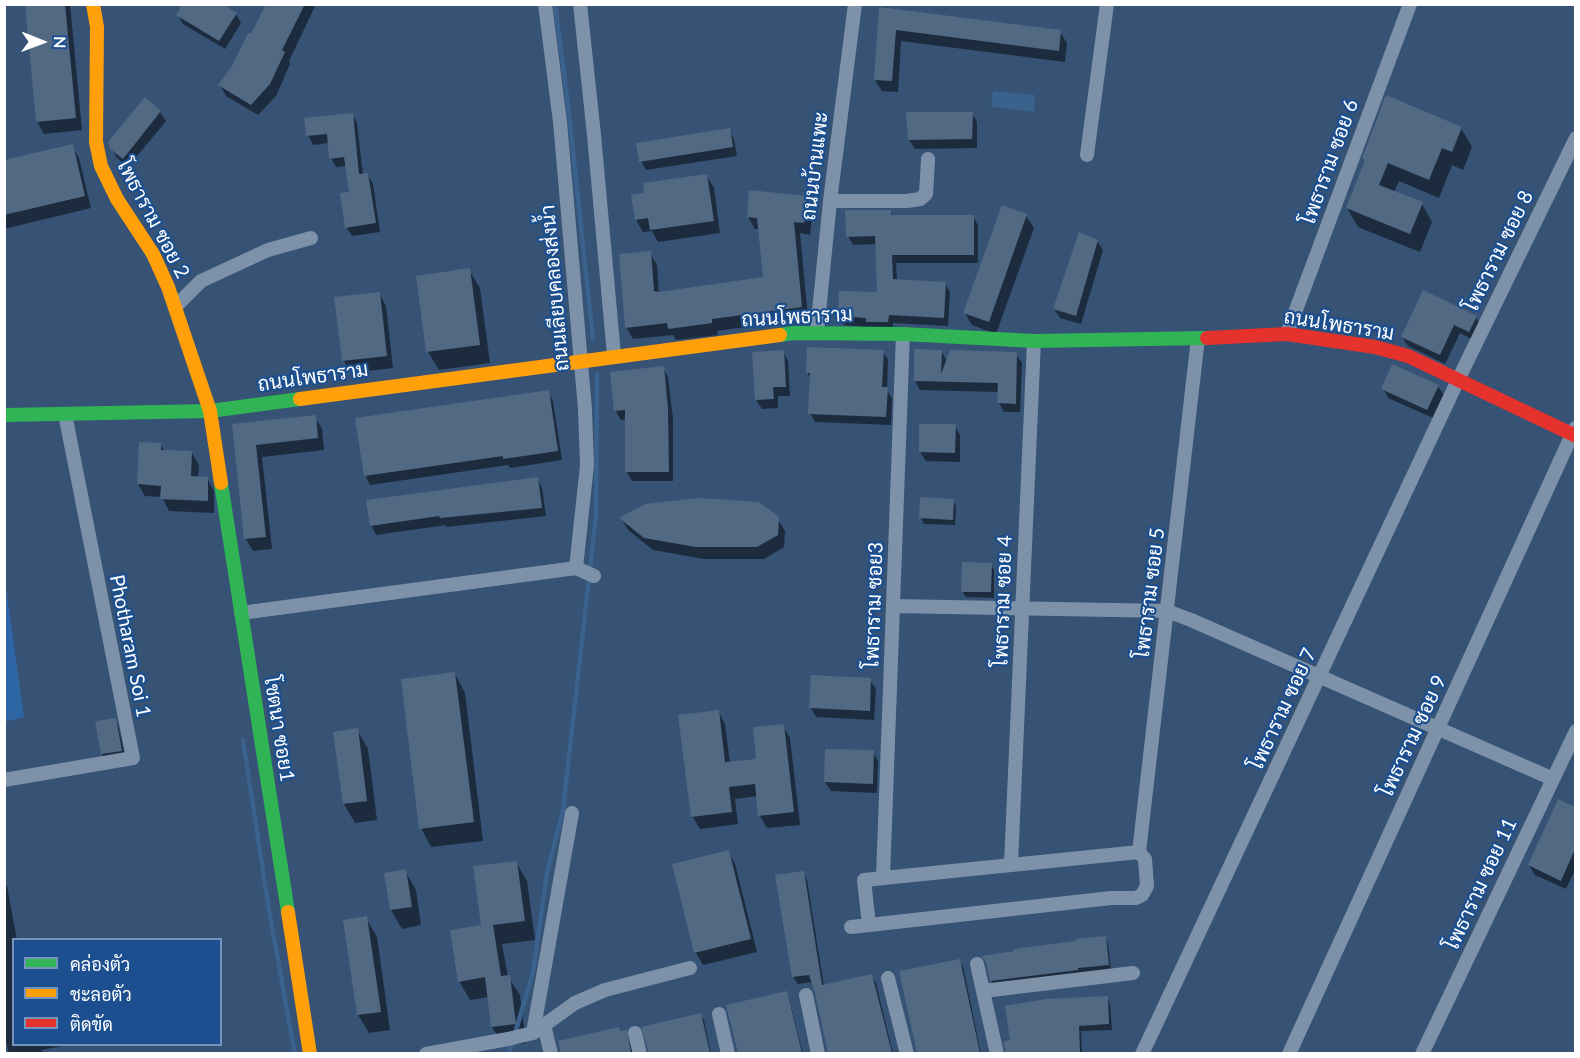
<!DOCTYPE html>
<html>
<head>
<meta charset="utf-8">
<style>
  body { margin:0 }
  #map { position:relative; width:1580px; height:1058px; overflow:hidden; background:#365274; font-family:Lato,Sarabun,sans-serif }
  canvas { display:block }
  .frame { position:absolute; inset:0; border:6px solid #fff; pointer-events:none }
  .legend { position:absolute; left:12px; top:938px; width:210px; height:108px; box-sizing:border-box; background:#1b4f8f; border:2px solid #7695bc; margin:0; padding:8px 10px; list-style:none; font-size:18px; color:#fff }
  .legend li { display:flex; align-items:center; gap:12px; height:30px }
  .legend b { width:30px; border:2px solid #7695bc }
  .north { position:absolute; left:12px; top:12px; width:60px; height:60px; -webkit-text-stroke:4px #1b4f8f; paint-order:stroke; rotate:91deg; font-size:16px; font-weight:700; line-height:24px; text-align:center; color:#fff }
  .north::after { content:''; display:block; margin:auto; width:21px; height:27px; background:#fff; clip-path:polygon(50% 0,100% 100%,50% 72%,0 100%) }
</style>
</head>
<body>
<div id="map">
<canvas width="1580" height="1058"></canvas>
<div class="frame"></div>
<ul class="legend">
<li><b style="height:8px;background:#30b455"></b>คล่องตัว</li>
<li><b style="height:8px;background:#ff9f0a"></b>ชะลอตัว</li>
<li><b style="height:8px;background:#e5322d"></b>ติดขัด</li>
</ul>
<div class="north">N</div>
</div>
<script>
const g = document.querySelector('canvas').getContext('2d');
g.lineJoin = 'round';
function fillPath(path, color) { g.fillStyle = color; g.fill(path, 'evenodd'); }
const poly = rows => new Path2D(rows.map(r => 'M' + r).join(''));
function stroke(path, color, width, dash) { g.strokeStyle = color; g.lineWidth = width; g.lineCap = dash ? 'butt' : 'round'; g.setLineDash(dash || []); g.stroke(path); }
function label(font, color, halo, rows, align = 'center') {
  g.font = font + ' Lato,Sarabun,sans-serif'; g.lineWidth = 4.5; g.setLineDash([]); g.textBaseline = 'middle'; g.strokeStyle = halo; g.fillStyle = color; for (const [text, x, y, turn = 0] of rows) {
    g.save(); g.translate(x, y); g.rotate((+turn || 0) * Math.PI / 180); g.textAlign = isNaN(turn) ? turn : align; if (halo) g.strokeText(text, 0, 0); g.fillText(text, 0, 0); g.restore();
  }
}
const green = poly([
  [5,581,24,717,5,722,4,722]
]);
const water = poly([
  [993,91,1035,95,1034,112,991,107]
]);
const shadow = poly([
  [26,4,70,4,82,130,44,134,37,121],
  [267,4,316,4,289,61,290,64,276,96,258,115,226,96,220,85,252,36],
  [880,9,1060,32,1067,43,1065,62,901,41,898,92,882,91,875,80],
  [236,14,241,23,225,49,183,24,178,15],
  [145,99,160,112,166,121,128,167,117,158,111,148],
  [972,113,977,122,977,148,915,149,909,140],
  [352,114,357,123,363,175,368,175,373,184,380,232,352,236,346,227,350,193,347,166,336,167,331,158,329,143,313,145,308,135],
  [1461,128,1472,147,1463,170,1452,165,1439,198,1399,181,1394,192,1422,204,1432,222,1420,252,1358,227,1347,208,1366,162,1364,158],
  [729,130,734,139,737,156,646,170,641,161],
  [72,146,79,158,91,208,4,229,4,162],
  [706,175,714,188,720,233,658,242,652,231,643,232,636,220],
  [806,197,813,209,810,235,800,233,808,318,717,331,718,335,676,340,673,335,633,339,626,327,650,253,657,265,659,294,765,278,759,229,755,229,748,217],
  [890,212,893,216,973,217,978,225,978,263,896,263,897,280,945,283,950,292,948,326,893,323,893,330,844,325,839,316,878,294,876,244,853,245,848,236],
  [1026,216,1034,228,996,334,972,325,965,313],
  [1097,241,1103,250,1081,324,1060,318,1054,309],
  [469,270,480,288,490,363,439,370,428,352,418,277],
  [379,293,386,306,393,368,351,373,344,361,336,298],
  [1476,317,1481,327,1475,341,1460,333,1445,364,1408,346,1402,337],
  [883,351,888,360,887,390,892,398,891,425,815,422,810,413,811,379,807,372],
  [941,351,947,361,1016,354,1022,363,1020,412,1004,412,999,403,999,392,920,390,915,381],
  [783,352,788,361,790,396,778,396,778,408,762,409,756,400,754,354],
  [663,368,668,377,673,419,673,481,632,481,627,472,627,419,621,420,615,410],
  [1438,386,1444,395,1433,418,1388,398,1383,388],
  [548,392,553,401,562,460,510,468,508,465,370,485,365,475],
  [315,417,322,429,324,450,262,457,272,549,253,551,246,539,234,425],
  [955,426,960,435,960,462,926,461,920,452],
  [160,444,164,451,192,453,199,465,198,478,207,478,214,491,214,513,169,511,162,497,145,496,138,484],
  [537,478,542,488,546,516,446,527,446,525,376,535,371,525],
  [953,500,956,506,955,525,924,524,921,518],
  [621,518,777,518,785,531,784,547,764,559,704,559,653,550,628,530],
  [991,564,994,570,994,598,966,597,962,591],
  [455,674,465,693,483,841,431,847,421,828],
  [870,680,876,689,874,720,816,717,811,708],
  [718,711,725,724,730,763,758,760,783,726,790,738,800,825,767,828,760,816,758,796,735,799,738,824,700,829,692,816],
  [115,719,118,725,125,756,106,760,102,754,97,722],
  [357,730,368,749,377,820,355,823,344,804],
  [873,752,878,761,877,793,831,791,825,782],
  [1559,801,1576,809,1576,868,1566,889,1535,875,1529,865],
  [728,851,735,864,757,952,703,965,696,953,674,865],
  [516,862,527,881,535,940,502,944,508,977,520,995,526,1043,503,1045,492,1027,489,997,470,1000,459,981,482,927],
  [405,871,416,890,421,925,402,929,391,910,386,874],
  [803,872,807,880,824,986,871,975,876,983,893,1054,830,1054,813,982,798,984,793,977,777,877],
  [4,882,7,886,17,940,14,940,14,1044,72,1044,42,1050,43,1054,9,1054,4,1032],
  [366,918,377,937,390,1030,369,1033,358,1015],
  [1105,938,1108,943,1111,970,995,986,991,981],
  [959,960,963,966,981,1054,918,1054,901,972],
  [786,993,789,998,803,1054,739,1054,728,1006],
  [1107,997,1110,1003,1112,1030,1081,1031,1082,1054,1007,1054,1005,1043],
  [700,1015,704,1020,711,1054,650,1054],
  [626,1032,633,1054,563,1054,560,1042]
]);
const stream = poly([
  [555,4,568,104,593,339],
  [243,740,269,910,295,1054],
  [509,1054,533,972,547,873,563,810,596,515,597,374]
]);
const building = poly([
  [25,4,65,4,76,118,36,122],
  [182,4,223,4,237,13,219,41,176,15],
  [266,4,305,4,282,50,285,52,270,84,251,105,218,85,232,66,248,33,251,34],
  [879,7,1061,30,1059,51,896,30,892,81,874,80],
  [1386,95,1462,127,1452,152,1442,148,1429,180,1388,163,1379,185,1423,202,1410,234,1346,208,1365,160,1362,158],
  [145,97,161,111,123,159,110,149,108,142],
  [906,112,973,112,972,139,908,140],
  [353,113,359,174,368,173,376,223,345,228,340,193,349,192,344,157,329,159,327,134,306,136,304,118],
  [730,128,733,147,639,162,636,143],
  [73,144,85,196,4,215,4,160],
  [707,174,714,221,650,230,648,218,635,220,631,195,644,193,643,183],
  [749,190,807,196,804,223,794,222,802,307,712,319,712,323,668,329,667,323,625,328,619,254,651,251,654,291,659,292,763,277,757,218,747,217],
  [1002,205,1027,214,989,322,963,313],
  [845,210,891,210,891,215,974,215,974,255,892,255,893,279,946,282,944,318,889,315,888,322,866,322,866,318,838,316,839,291,877,292,875,236,846,237],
  [1079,232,1098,240,1076,316,1053,309],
  [470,268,480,345,426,352,416,276],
  [1423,290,1477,316,1469,332,1454,325,1440,355,1401,337],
  [380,292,387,356,342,361,334,297],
  [807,347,884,350,882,387,888,387,886,417,808,414,810,373,806,373],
  [914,349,942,350,941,374,950,350,1017,352,1016,404,997,403,998,383,914,381],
  [784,350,786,387,773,387,774,399,755,400,752,352],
  [1392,364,1439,385,1427,410,1381,389],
  [664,366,668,409,669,472,625,472,625,410,614,411,610,372],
  [549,390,558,451,503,459,503,456,364,476,355,418],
  [316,415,318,438,256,445,266,537,244,539,232,424],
  [919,424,956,424,955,453,919,452],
  [139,442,161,443,161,450,192,451,191,476,208,477,208,501,160,499,161,486,137,484],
  [538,477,542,508,440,518,439,516,370,526,366,500],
  [920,497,954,499,953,520,919,518],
  [699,498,759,502,779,517,778,535,757,547,696,547,644,538,619,518,645,504],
  [962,562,992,563,991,592,961,592],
  [455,672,474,822,419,829,401,679],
  [811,675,871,678,870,711,809,708],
  [719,710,725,762,756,759,753,727,784,724,794,812,758,816,755,784,729,787,732,812,691,817,678,715],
  [116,718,122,751,101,754,95,721],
  [358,728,367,801,343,804,333,732],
  [825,749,874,750,873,784,824,782],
  [1558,799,1575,807,1575,849,1561,881,1528,865],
  [729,850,751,939,694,953,672,864],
  [517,861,525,921,493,925,501,976,510,975,516,1024,491,1027,485,977,458,982,450,930,481,925,473,866],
  [406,869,412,907,390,910,384,873],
  [804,871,822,985,872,974,892,1053,828,1053,815,993,809,975,792,977,775,875],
  [367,916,381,1012,357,1015,343,920],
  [1106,936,1109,965,1078,968,1078,970,990,981,986,962,981,956,1014,951,1014,949,1076,941,1075,939],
  [960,959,980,1053,917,1053,899,971],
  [787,991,802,1053,738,1053,726,1005],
  [1108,996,1109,1024,1079,1026,1080,1053,1006,1053,1003,1042,1010,1040,1005,1006,1046,999],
  [701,1013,710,1053,649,1053,641,1027],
  [619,1027,620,1031,627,1030,631,1053,561,1053,558,1041]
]);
const street = poly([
  [545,4,560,122,585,409,587,465,576,568],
  [580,4,594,135,614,355],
  [1087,155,1107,4],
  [830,201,907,201,920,199,926,194,928,159],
  [175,307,201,281,268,250,311,238],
  [817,332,830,201,855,4],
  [1287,334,1410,4],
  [893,606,1167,611,1191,620,1553,779],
  [241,613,576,568,594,576],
  [4,780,133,758,65,414],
  [1139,852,1198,338],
  [1011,864,1034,341],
  [883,877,903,334],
  [869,925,864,880,1139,852],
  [851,927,1111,898,1136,898,1142,895,1147,886,1145,859,1139,852],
  [977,964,997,1054],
  [888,978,907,1054],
  [983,991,1133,973],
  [806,995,818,1054],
  [719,1014,728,1054],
  [544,1025,551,1054],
  [533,1033,572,813],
  [635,1033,640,1054],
  [426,1054,508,1039,533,1033,575,1003,605,990,690,968],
  [1142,1054,1458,380,1576,138],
  [1289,1054,1575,428],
  [1422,1054,1576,731]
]);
const fast = poly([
  [780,335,793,333,903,334,1034,341,1207,338],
  [4,415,210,411,300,399],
  [221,483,288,912]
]);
const slow = poly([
  [93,4,97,27,96,142,101,166,117,199,153,254,168,287,210,411,221,483],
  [300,399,780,335],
  [288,912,310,1054]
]);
const jam = poly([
  [1207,338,1287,334,1375,347,1408,356,1576,436]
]);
const streetNames = [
  ["โพธาราม ซอย 6",1330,162,-70],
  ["ถนนบ้านแพะ",815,166,-83],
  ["โพธาราม ซอย 2",153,219,62],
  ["โพธาราม ซอย 8",1499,251,-64],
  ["ถนนเลียบคลองส่งน้ำ",555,288,-95],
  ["ถนนโพธาราม",797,317,-3],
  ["ถนนโพธาราม",1339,325,9],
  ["ถนนโพธาราม",313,377,-8],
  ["โพธาราม ซอย 5",1150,593,-83],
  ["โพธาราม ซอย 4",1003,601,-88],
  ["โพธาราม ซอย3",874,605,-88],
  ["Photharam Soi 1",130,646,79],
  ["โพธาราม ซอย 7",1283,709,-65],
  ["โชตนา ซอย1",279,729,81],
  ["โพธาราม ซอย 9",1413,736,-65],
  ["โพธาราม ซอย 11",1481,884,-65]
];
fillPath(green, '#2f66a5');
fillPath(water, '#3b618d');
fillPath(shadow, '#0007');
stroke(stream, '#3b618d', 4.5);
fillPath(building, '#526984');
stroke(street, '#7d92a8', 14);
stroke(fast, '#30b455', 14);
stroke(slow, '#ff9f0a', 14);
stroke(jam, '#e5322d', 14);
label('20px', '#fff', '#1b4f8f', streetNames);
</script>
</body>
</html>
